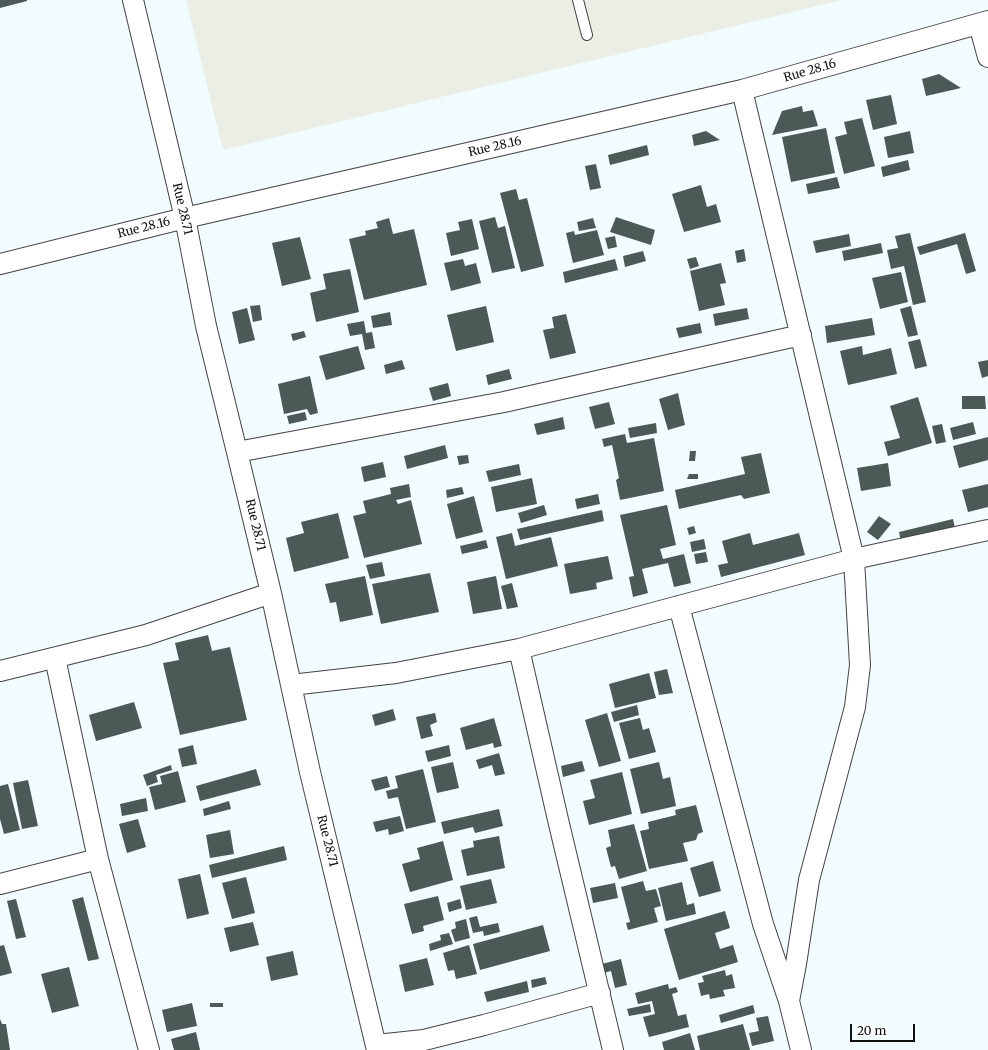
<!DOCTYPE html>
<html>
<head>
<meta charset="utf-8">
<style>
  body { margin:0 }
  #map { position:relative; width:988px; height:1050px; overflow:hidden; background:#f2fbff; font-family:Merriweather,serif }
  canvas { display:block }
  .scale { position:absolute; left:850px; top:1024px; width:65px; height:18px; box-sizing:border-box; border:2px solid #101010; border-top:0; padding-left:5px; font-size:12px; line-height:14px; white-space:nowrap; color:#101010; -webkit-text-stroke:3px #fff; paint-order:stroke }
</style>
</head>
<body>
<div id="map">
<canvas width="988" height="1050"></canvas>
<div class="scale">20 m</div>
</div>
<script>
const g = document.querySelector('canvas').getContext('2d');
g.lineJoin = 'round';
function fillPath(path, color) { g.fillStyle = color; g.fill(path, 'evenodd'); }
const poly = rows => new Path2D(rows.map(r => 'M' + r).join(''));
function stroke(path, color, width, dash) { g.strokeStyle = color; g.lineWidth = width; g.lineCap = dash ? 'butt' : 'round'; g.setLineDash(dash || []); g.stroke(path); }
function label(font, color, halo, rows, align = 'center') {
  g.font = font + ' Merriweather,serif'; g.lineWidth = 4; g.setLineDash([]); g.textBaseline = 'middle'; g.strokeStyle = halo; g.fillStyle = color; for (const [text, x, y, turn = 0] of rows) {
    g.save(); g.translate(x, y); g.rotate((+turn || 0) * Math.PI / 180); g.textAlign = isNaN(turn) ? turn : align; if (halo) g.strokeText(text, 0, 0); g.fillText(text, 0, 0); g.restore();
  }
}
const industrial = poly([
  [186,0,842,0,223,150]
]);
const building = poly([
  [0,0,27,0,27,1,0,8],
  [939,74,961,88,926,96,922,79],
  [891,95,897,124,873,130,866,100],
  [802,106,803,112,813,110,818,126,772,135,782,111],
  [862,118,875,166,844,174,835,137,847,134,844,122],
  [826,128,835,173,791,182,782,137],
  [706,131,720,140,694,146,692,135],
  [910,131,914,153,888,158,884,137],
  [647,145,649,155,610,165,608,155],
  [908,160,910,170,883,177,881,167],
  [596,164,601,188,590,190,585,166],
  [837,177,840,188,808,194,806,184],
  [701,185,707,207,716,204,721,222,684,232,672,194],
  [516,189,519,200,527,198,544,266,521,272,500,193],
  [495,217,498,228,505,226,515,268,492,273,479,221],
  [616,217,655,230,651,245,610,232],
  [389,218,393,234,414,229,427,285,364,300,349,239,366,235,365,231,378,228,376,222],
  [593,218,596,228,579,231,577,222],
  [472,219,479,249,451,256,446,233,460,230,458,222],
  [597,230,604,255,573,263,566,233,574,231,575,235],
  [910,233,926,302,913,305,904,266,891,269,887,250,898,248,895,236],
  [965,233,976,271,966,274,957,244,920,255,917,247],
  [849,234,851,246,816,253,813,241],
  [615,236,617,247,608,249,605,238],
  [300,237,311,279,282,286,272,243],
  [881,243,883,253,844,261,842,251],
  [744,249,746,261,737,263,735,251],
  [643,251,646,261,625,267,623,256],
  [696,257,699,266,690,269,687,259],
  [463,259,465,266,476,263,481,283,451,291,444,263],
  [615,259,618,270,565,283,563,272],
  [721,263,726,283,720,284,725,305,699,311,690,271],
  [350,269,359,312,316,322,310,293,326,289,323,274],
  [901,272,908,302,880,309,872,278],
  [260,305,262,320,253,322,250,306],
  [486,306,494,342,456,351,447,315],
  [911,306,918,335,908,337,900,309],
  [247,308,255,340,239,344,232,312],
  [747,308,749,319,715,326,713,314],
  [390,312,392,325,373,328,371,316],
  [566,314,576,353,550,359,543,330,554,328,552,317],
  [872,318,875,335,827,343,825,326],
  [364,321,366,333,372,332,375,348,365,350,362,334,350,336,347,324],
  [700,323,702,333,679,338,676,328],
  [304,331,306,337,293,341,291,334],
  [920,339,927,366,915,369,908,342],
  [358,346,365,369,326,380,319,356],
  [862,346,863,355,891,348,897,374,848,385,840,351],
  [402,360,405,369,386,374,384,365],
  [988,360,988,376,982,378,978,362],
  [509,369,512,379,488,385,486,375],
  [310,376,318,413,310,415,307,409,284,414,278,384],
  [448,383,451,396,433,401,429,388],
  [678,393,685,425,668,430,659,399],
  [962,396,985,396,986,409,962,409],
  [918,397,932,443,888,456,884,442,900,438,890,406],
  [609,402,615,424,595,429,589,407],
  [305,412,307,420,289,424,287,416],
  [563,417,565,429,537,435,534,424],
  [973,422,976,434,953,440,950,428],
  [656,423,657,433,630,438,628,428],
  [942,424,946,442,936,444,932,426],
  [625,434,627,443,654,438,664,491,620,500,616,480,619,478,612,445,604,447,602,439],
  [988,437,988,460,959,468,953,446],
  [445,445,448,458,407,469,404,456],
  [690,451,696,451,695,461,689,461],
  [761,453,770,493,744,499,741,495,679,509,675,490,745,474,741,457],
  [468,455,469,463,459,465,457,456],
  [383,462,386,477,364,482,361,467],
  [888,463,891,486,861,491,857,468],
  [519,464,521,475,489,482,486,471],
  [689,474,698,474,698,479,687,479],
  [532,478,537,504,496,512,491,487],
  [409,484,411,497,396,500,398,504,411,500,422,544,364,558,353,516,366,513,363,501,391,494,390,488],
  [988,484,988,507,968,512,962,490],
  [462,487,464,494,447,498,446,490],
  [598,494,600,504,577,509,575,499],
  [474,496,483,532,456,539,447,504],
  [544,505,547,515,521,523,518,513],
  [667,505,676,545,660,549,663,559,684,554,691,583,674,587,668,563,642,569,648,593,633,597,629,577,634,576,620,515],
  [602,510,604,521,520,540,517,529],
  [338,513,349,558,294,572,286,538,304,533,301,522],
  [879,516,891,524,878,540,867,532],
  [953,519,955,528,901,542,899,532],
  [694,526,696,533,689,535,687,528],
  [512,533,515,546,551,537,558,566,506,579,496,537],
  [750,533,753,545,799,533,805,555,721,577,718,565,728,563,722,541],
  [704,539,706,549,692,552,690,542],
  [486,540,488,548,462,554,460,546],
  [706,552,708,562,696,564,694,554],
  [608,556,613,579,596,583,597,589,570,594,564,564],
  [382,562,385,576,370,579,366,565],
  [430,573,439,612,381,624,372,584],
  [365,576,373,615,340,622,336,602,330,603,325,584],
  [496,576,502,609,473,614,467,582],
  [512,583,518,607,507,609,501,586],
  [208,635,212,651,230,647,247,720,180,735,163,663,179,660,175,643],
  [667,669,673,693,659,695,654,672],
  [649,673,656,698,615,708,609,684],
  [134,702,142,728,96,741,89,715],
  [637,705,639,715,614,722,611,712],
  [393,709,396,720,375,726,372,715],
  [435,713,437,722,430,725,433,736,421,739,416,717],
  [607,713,621,761,599,767,585,720],
  [494,718,502,746,494,748,493,743,466,750,460,728],
  [640,718,643,730,649,728,656,752,629,759,619,723],
  [193,745,197,764,182,767,178,749],
  [449,745,451,756,428,762,425,751],
  [499,753,505,774,495,776,492,765,479,769,476,760],
  [582,761,585,771,563,777,561,766],
  [453,762,459,788,437,793,431,767],
  [659,762,663,779,670,777,676,806,641,814,630,769],
  [171,765,172,770,156,775,158,782,147,786,143,775],
  [256,769,261,785,200,801,196,786],
  [423,769,436,822,406,829,398,797,388,799,386,791,398,788,395,776],
  [178,771,186,802,155,810,149,787,162,784,160,776],
  [622,772,632,814,589,825,583,801,595,798,590,780],
  [387,776,390,787,375,791,371,780],
  [28,780,38,826,22,829,13,783],
  [8,784,20,830,4,834,0,819,0,786],
  [146,798,148,811,122,816,120,804],
  [229,801,231,809,204,816,203,809],
  [696,805,703,832,698,834,696,840,683,843,688,861,649,869,640,831,649,829,648,822,676,815,675,810],
  [499,809,503,826,475,833,473,827,444,834,441,822],
  [400,816,404,831,389,835,388,829,376,832,373,822],
  [138,819,146,847,127,853,119,824],
  [634,824,647,871,619,879,615,866,611,867,606,848,611,846,608,830],
  [230,830,234,854,210,858,206,835],
  [499,836,505,868,467,876,461,850,474,847,473,841],
  [443,841,453,880,410,892,402,864,420,859,417,848],
  [284,846,287,860,212,878,209,865],
  [713,861,721,891,699,897,690,868],
  [200,874,209,914,187,919,178,879],
  [246,877,255,913,232,919,222,883],
  [491,879,497,903,466,910,460,886],
  [643,881,646,891,656,889,661,906,654,908,658,922,628,930,626,923,630,922,621,887],
  [682,882,687,905,694,903,696,914,666,921,658,888],
  [615,883,618,898,593,903,590,888],
  [438,896,444,920,423,926,424,931,412,934,404,904],
  [83,897,99,959,88,961,72,900],
  [16,899,26,937,16,939,7,901],
  [460,899,462,908,449,912,447,903],
  [725,911,730,928,715,933,720,949,733,945,738,962,679,980,664,929],
  [477,916,480,927,498,923,500,932,484,936,483,931,473,933,469,918],
  [466,919,470,938,455,942,451,930,456,928,455,922],
  [253,922,259,945,230,952,224,928],
  [543,925,550,951,480,970,473,944],
  [449,933,453,944,430,951,429,944,441,940,440,935],
  [4,945,12,973,0,976,0,946],
  [469,945,477,974,456,979,454,970,448,971,443,953],
  [293,951,298,975,271,981,266,957],
  [427,958,434,985,405,992,399,965],
  [621,959,627,985,615,988,611,971,604,973,602,964],
  [69,967,79,1006,52,1013,41,974],
  [725,970,726,976,732,974,735,988,723,990,725,996,710,999,709,994,701,996,698,983,704,982,702,976],
  [545,977,547,984,532,988,531,980],
  [527,981,529,992,487,1002,484,992],
  [668,984,669,989,676,987,678,992,672,994,678,1016,686,1014,689,1027,649,1037,643,1017,655,1014,652,1001,638,1004,635,993],
  [192,1003,197,1026,167,1032,162,1010],
  [210,1003,223,1003,223,1007,210,1007],
  [650,1004,651,1012,629,1016,627,1009],
  [753,1005,755,1013,721,1023,719,1015],
  [768,1016,774,1041,752,1046,749,1033,759,1031,756,1018],
  [0,1019,2,1024,6,1024,10,1050,0,1050],
  [743,1024,750,1050,700,1050,697,1036],
  [196,1032,200,1050,174,1050,171,1039],
  [690,1033,695,1050,664,1050,662,1042]
]);
const service = poly([
  [578,0,587,35]
]);
const minor = poly([
  [133,0,185,218,206,326,237,452,271,593,310,772,377,1050],
  [979,24,988,57],
  [742,90,854,559,860,665,855,707,809,880,796,964,789,1001],
  [0,264,185,218,742,90,988,21],
  [237,452,504,402,801,335],
  [679,606,763,924,789,1001,801,1050],
  [519,649,559,824,613,1050],
  [55,658,98,859,149,1050],
  [0,671,146,635,271,593],
  [291,685,396,673,519,649,854,559,988,530],
  [0,884,98,859],
  [376,1045,424,1040,484,1025,600,993]
]);
const streetNames = [
  ["Rue 28.16",810,71,-16],
  ["Rue 28.16",495,147,-13],
  ["Rue 28.71",182,209,77],
  ["Rue 28.16",144,228,-14],
  ["Rue 28.71",255,525,77],
  ["Rue 28.71",327,841,76]
];
fillPath(industrial, '#eaeee4');
fillPath(building, '#4b5957');
stroke(service, '#434343', 12);
stroke(minor, '#434343', 22);
stroke(service, '#fff', 10);
stroke(minor, '#fff', 20);
label('12px', '#101010', '#fff', streetNames);
</script>
</body>
</html>
